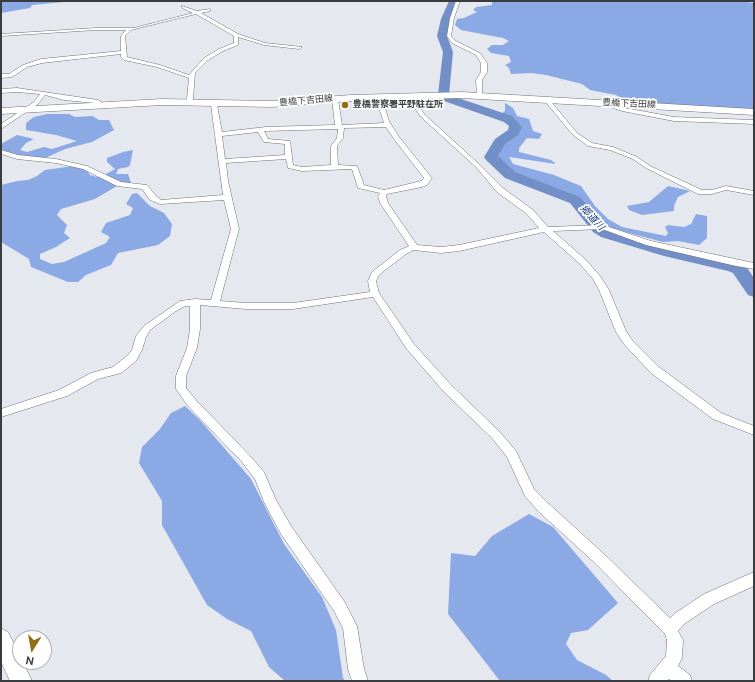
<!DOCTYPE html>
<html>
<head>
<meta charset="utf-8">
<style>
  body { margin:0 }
  #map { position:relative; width:755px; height:682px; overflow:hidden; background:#e5e8ef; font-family:"DM Sans",sans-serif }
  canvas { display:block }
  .frame { position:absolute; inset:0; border:2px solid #3a3b3e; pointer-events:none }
  .north { position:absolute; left:12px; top:630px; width:40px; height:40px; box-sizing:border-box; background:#fff; border:1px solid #b0b1b2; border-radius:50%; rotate:191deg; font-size:11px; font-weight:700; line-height:16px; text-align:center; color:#3a3b3e }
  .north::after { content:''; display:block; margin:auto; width:14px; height:18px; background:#926d15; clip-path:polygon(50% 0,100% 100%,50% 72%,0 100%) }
</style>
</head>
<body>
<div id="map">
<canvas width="755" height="682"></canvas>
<div class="frame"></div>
<div class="north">N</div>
</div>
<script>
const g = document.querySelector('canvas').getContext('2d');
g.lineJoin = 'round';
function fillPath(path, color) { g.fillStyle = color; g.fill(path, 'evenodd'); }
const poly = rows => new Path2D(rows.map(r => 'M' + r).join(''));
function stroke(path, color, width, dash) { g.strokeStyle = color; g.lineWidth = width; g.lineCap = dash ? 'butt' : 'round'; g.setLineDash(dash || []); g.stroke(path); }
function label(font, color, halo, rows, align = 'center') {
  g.font = font + ' "DM Sans","Noto Sans JP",sans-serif'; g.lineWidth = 3.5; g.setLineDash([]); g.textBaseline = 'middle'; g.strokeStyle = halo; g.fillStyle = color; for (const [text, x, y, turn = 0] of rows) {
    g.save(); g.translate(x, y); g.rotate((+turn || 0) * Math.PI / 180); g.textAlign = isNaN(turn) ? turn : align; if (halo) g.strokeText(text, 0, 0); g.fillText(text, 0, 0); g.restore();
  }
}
const forest = poly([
  [1,1,75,1,32,5,30,8,1,13],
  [508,1,740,1,754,3,754,110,641,102,622,99,616,95,590,90,582,84,546,75,531,73,511,74,509,68,505,65,511,62,509,56,491,53,487,49,492,45,503,45,509,41,503,38,461,30,455,25,457,19,464,18,477,12,473,10,476,7,492,5,492,2],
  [505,103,513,108,517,116,529,119,533,131,542,134,539,139,527,138,519,148,519,152,551,160,556,164,509,157,513,164,554,175,581,186,595,206,608,219,622,227,666,236,668,233,665,227,668,225,684,227,691,224,696,214,707,216,707,238,699,245,678,241,663,242,614,229,598,222,579,200,569,193,521,176,504,167,499,162,497,154,504,142,516,132,519,127,515,121,501,114,505,111],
  [47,114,69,114,75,117,92,116,99,120,109,120,114,130,92,142,65,149,45,158,20,156,1,150,1,144,17,135,34,139,26,143,20,150,27,152,44,147,52,149,77,141,56,135,26,130,26,123,34,117],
  [133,150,130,165,128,167,118,169,116,174,128,174,131,183,122,183,95,199,61,209,57,215,67,225,64,233,70,238,56,247,40,254,40,259,52,264,64,262,106,243,110,237,101,232,106,223,130,215,133,208,126,204,132,194,137,193,150,206,164,213,172,224,170,236,158,245,118,253,111,265,86,275,78,282,68,282,31,267,29,259,1,242,1,185,17,181,28,180,37,176,45,170,73,166,86,169,90,175,97,177,106,174,115,169,107,162,107,158,123,152],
  [668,186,690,191,678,197,674,206,674,211,642,215,629,210,627,206,649,202],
  [185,406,199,419,251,479,284,544,322,597,336,630,343,678,345,681,285,681,269,667,251,631,227,619,207,605,162,525,162,501,139,463,142,447,160,429,171,413],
  [529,514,553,527,618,603,588,630,571,633,566,644,577,660,606,675,613,681,500,681,448,614,451,553,475,556,492,536]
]);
const river = poly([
  [449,1,457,1,451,19,447,36,453,52,449,95,512,116,522,127,518,135,505,144,498,156,515,172,580,197,605,226,613,231,674,248,745,265,754,278,754,297,748,295,733,273,728,271,664,256,601,237,593,232,570,203,505,178,486,160,484,157,495,139,508,130,509,126,504,122,444,101,443,97,438,94,443,52,437,36,441,19,449,1]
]);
const street = poly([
  [456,1,460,1,454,18,451,36,456,41,480,53,487,63,487,72,482,80,482,97,477,96,476,80,481,72,481,63,476,55,452,43,447,36,450,18,456,1],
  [182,6,197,11,210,9,210,11,201,13,238,34,265,43,302,47,299,49,264,45,238,37,238,45,223,51,208,60,195,73,193,99,188,104,185,102,187,99,189,78,157,67,124,60,121,57,121,54,42,63,27,67,12,77,1,78,1,74,9,74,23,65,41,59,121,51,121,36,126,30,96,30,1,36,1,34,96,28,134,28,193,13,182,8,182,6],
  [196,14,234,36,234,43,219,49,204,58,189,75,160,65,127,57,125,36,131,30,196,14],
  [17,88,98,100,100,101,102,106,99,108,97,107,95,103,64,100,45,95,38,104,1,129,1,124,34,102,40,94,17,92,1,93,1,89,17,88],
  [409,94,411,95,425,115,480,165,503,188,533,210,548,227,603,225,651,241,754,263,754,269,736,266,646,245,602,229,553,231,586,260,600,276,609,290,626,331,632,340,659,367,721,413,754,426,754,435,713,419,651,373,624,344,616,332,599,290,593,279,580,264,544,232,459,251,441,253,414,250,406,254,385,270,379,275,376,281,379,293,414,344,452,386,500,432,516,451,534,489,549,504,605,555,670,618,674,614,704,594,754,572,754,586,714,604,684,624,678,631,683,640,682,658,678,666,690,675,692,681,672,681,669,679,667,681,648,681,650,675,666,656,667,640,665,634,595,563,539,512,525,496,507,457,492,438,444,392,406,348,373,297,293,309,246,309,200,305,200,329,197,348,186,376,186,388,196,400,250,456,264,472,276,500,291,526,344,601,357,626,364,669,368,681,352,681,348,669,343,628,334,611,281,534,264,502,255,479,242,462,188,406,176,389,176,376,187,348,190,329,190,306,185,306,176,311,150,330,146,337,142,350,136,361,121,373,98,379,67,396,1,417,1,409,59,390,91,373,113,367,128,355,132,350,136,336,144,326,180,301,195,299,211,300,231,229,224,200,160,204,150,200,142,189,117,186,83,169,56,163,17,159,1,154,1,150,18,155,56,159,87,166,121,182,147,185,156,196,161,200,223,195,211,105,213,102,218,103,217,105,222,132,266,127,335,125,332,99,335,97,338,99,342,125,384,123,378,105,372,97,375,95,384,105,389,121,399,137,432,178,427,185,422,187,387,194,386,196,388,203,417,245,441,247,459,245,539,228,527,214,497,192,476,167,421,117,406,96,409,94],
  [386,127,394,139,424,178,421,181,384,190,364,185,357,166,338,165,337,146,343,138,344,128,386,127],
  [338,129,337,138,331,146,331,165,302,167,293,165,290,141,268,139,264,131,338,129],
  [258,132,264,142,285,144,285,155,225,159,222,136,258,132],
  [286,159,288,168,302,171,352,169,358,188,380,193,378,196,380,203,409,246,400,250,372,272,368,281,370,292,293,303,246,303,220,301,239,229,228,181,226,163,286,159],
  [544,98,548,98,577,133,592,143,613,147,637,157,650,166,702,190,712,190,726,186,754,191,754,195,726,190,712,194,698,194,646,168,633,159,610,150,588,146,573,135,544,100,544,98],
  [604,101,625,108,674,117,754,120,754,124,674,121,622,111,602,104,601,103,604,101]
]);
const secondary = poly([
  [1,628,8,632,20,655,20,662,23,662,32,681,10,681,1,662,1,628]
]);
const primary = poly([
  [462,92,754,109,754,115,462,98,351,101,272,107,162,105,1,114,1,108,162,99,272,101,351,95,462,92]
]);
const markers = [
  [345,105,4,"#926d15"]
];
const farStreetnames = [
  ["豊橋下吉田線",306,101,-5],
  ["豊橋下吉田線",629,104,3]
];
const farPoinames = [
  ["豊橋警察署平野駐在所",353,105]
];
const farWaternames = [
  ["郷道川",592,218,47]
];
fillPath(forest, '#8ba9e4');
fillPath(river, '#728fc8');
stroke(street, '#6f7278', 1);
stroke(secondary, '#6f7278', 1);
stroke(primary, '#6f7278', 1);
fillPath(street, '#fff');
fillPath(secondary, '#fff');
fillPath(primary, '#fff');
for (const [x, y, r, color] of markers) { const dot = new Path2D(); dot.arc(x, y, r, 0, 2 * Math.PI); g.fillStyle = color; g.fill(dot); stroke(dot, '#fff', 1.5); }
label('9px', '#3a3b3e', '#fff', farStreetnames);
label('bold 9px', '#3a3b3e', '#fff', farPoinames, 'left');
label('italic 10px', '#1d3c80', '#fff', farWaternames);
</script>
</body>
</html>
